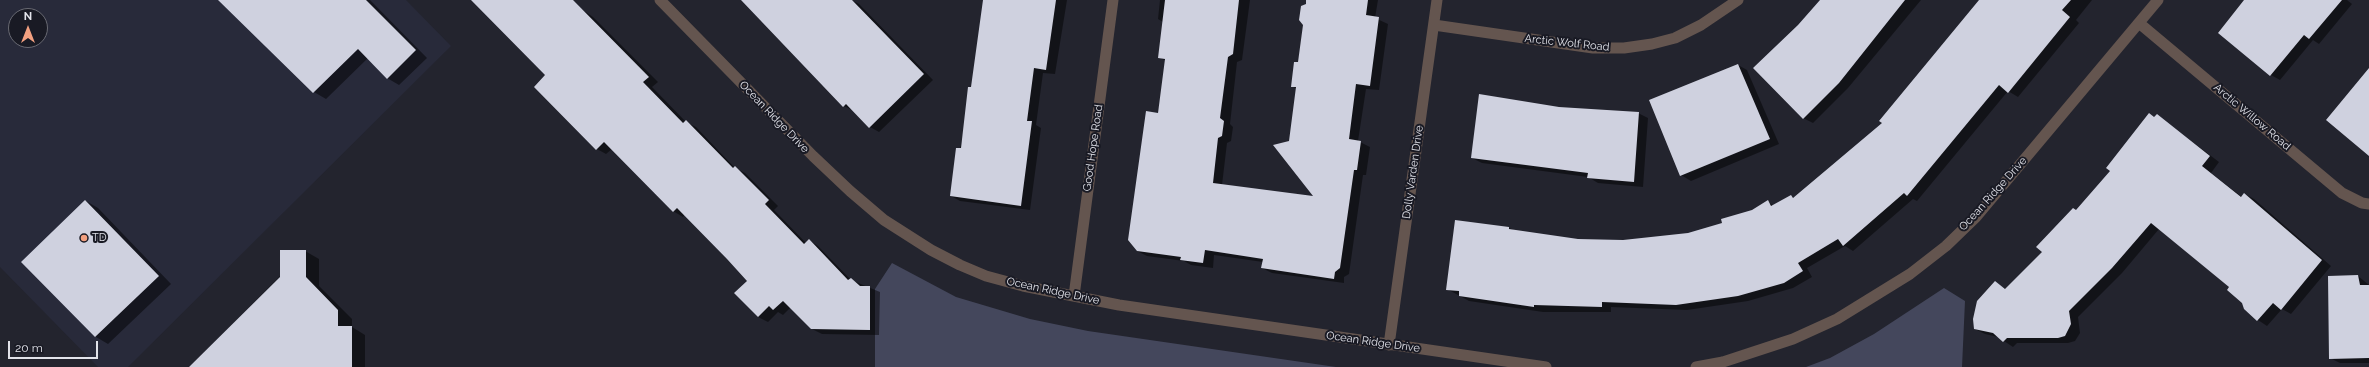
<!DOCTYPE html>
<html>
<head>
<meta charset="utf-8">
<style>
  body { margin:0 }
  #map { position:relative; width:2369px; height:367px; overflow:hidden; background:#23242e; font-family:Raleway,sans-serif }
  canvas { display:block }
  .north { position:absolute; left:8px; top:8px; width:40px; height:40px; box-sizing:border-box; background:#191a24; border:1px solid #696a73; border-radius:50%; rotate:0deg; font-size:11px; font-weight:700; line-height:16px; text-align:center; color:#e2e3ea }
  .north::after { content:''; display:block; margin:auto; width:14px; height:18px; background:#f2a080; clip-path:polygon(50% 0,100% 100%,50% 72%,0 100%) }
  .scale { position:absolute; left:8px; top:341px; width:90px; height:18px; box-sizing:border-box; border:2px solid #e2e3ea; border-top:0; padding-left:5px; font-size:12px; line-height:14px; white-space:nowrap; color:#e2e3ea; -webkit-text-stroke:3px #191a24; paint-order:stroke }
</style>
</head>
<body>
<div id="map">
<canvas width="2369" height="367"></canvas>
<div class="north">N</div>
<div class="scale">20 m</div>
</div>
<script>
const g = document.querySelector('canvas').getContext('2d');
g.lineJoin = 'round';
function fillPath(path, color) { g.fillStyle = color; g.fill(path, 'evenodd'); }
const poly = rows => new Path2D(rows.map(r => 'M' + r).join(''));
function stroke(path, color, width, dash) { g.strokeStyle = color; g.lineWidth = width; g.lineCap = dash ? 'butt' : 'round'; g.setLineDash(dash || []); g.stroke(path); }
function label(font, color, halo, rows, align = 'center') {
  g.font = font + ' Raleway,sans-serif'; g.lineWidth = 4; g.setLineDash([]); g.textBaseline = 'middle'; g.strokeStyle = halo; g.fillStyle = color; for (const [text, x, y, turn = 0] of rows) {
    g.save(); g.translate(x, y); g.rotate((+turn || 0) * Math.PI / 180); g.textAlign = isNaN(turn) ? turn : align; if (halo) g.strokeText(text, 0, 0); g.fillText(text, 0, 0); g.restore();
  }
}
const built = poly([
  [0,0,406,0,451,46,128,367,98,367,0,267],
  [16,16,40,16,40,40,16,40]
]);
const green = poly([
  [892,263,956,297,1030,319,1088,331,1336,367,875,367,875,289],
  [1944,288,1965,301,1962,367,1806,367,1830,358,1874,334]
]);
const shadow = poly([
  [223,0,370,0,427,58,399,85,387,78,368,58,326,99,314,92],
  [484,0,568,0,593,17,658,82,652,87,686,122,696,127,735,168,745,173,778,206,774,210,806,243,809,240,818,246,851,280,880,292,879,335,822,334,812,329,791,307,783,315,778,312,768,322,758,317,748,281,685,214,683,217,673,211,612,149,606,154,597,149,547,75],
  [743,0,851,0,859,4,933,80,879,132,870,127,854,111,844,106],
  [984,0,1067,0,1055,74,1043,73,1036,125,1041,128,1030,210,960,201,951,196,972,88],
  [1160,0,1250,0,1242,60,1237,62,1230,124,1233,127,1231,141,1227,143,1222,185,1316,197,1290,142,1297,89,1292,86,1298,63,1307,0,1378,0,1375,18,1388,24,1379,90,1366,89,1358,141,1370,147,1366,175,1363,175,1349,274,1344,277,1344,283,1272,273,1262,268,1263,262,1214,255,1213,268,1191,265,1184,261,1147,256,1137,251,1166,61,1159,57,1163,22,1158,19],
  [1821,0,1921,0,1848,88,1813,123,1803,118,1798,26],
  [1981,0,2092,0,2076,20,2079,23,2018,97,2008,91,1917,201,1913,199,1853,251,1845,246,1807,268,1812,277,1793,288,1748,301,1687,310,1611,307,1611,312,1543,312,1469,301,1447,289,1455,221,1509,228,1516,231,1578,240,1623,241,1688,234,1723,223,1752,211,1768,202,1774,206,1791,196,1794,198,1884,123],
  [2245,0,2347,0,2352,4,2319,44,2313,40,2280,80,2271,75],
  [1738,65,1747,70,1779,144,1691,181,1681,175],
  [1559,108,1638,113,1648,118,1643,187,1598,183,1588,177,1482,163,1472,158],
  [2157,115,2219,162,2211,173,2242,197,2245,194,2254,199,2331,266,2291,314,2282,309,2267,326,2258,320,2244,308,2243,302,2231,287,2159,229,2122,273,2078,317,2080,333,2075,341,2068,343,2017,343,2013,347,1998,337,1985,334,1975,329,1995,283,2006,289,2043,252],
  [86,201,98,208,171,284,108,344,96,337,23,262],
  [305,251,319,259,319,286,352,319,352,327,365,335,365,367,190,367],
  [2358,276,2369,285,2369,363,2340,363,2330,358]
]);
const building = poly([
  [218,0,366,0,416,50,387,79,358,49,313,93],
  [471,0,573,0,649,77,643,82,683,123,686,120,733,168,735,166,769,200,765,204,804,244,809,239,848,280,851,278,860,286,870,286,870,330,811,329,783,301,773,310,769,306,758,317,734,293,747,281,727,259,677,208,673,212,604,142,596,150,534,87,545,75],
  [741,0,852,0,924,74,869,128,846,104,843,107],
  [983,0,1056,0,1046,70,1034,68,1027,121,1032,121,1021,206,950,196,956,148,961,148,968,87,971,87],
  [1165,0,1239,0,1233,54,1228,57,1220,118,1224,121,1222,136,1218,138,1213,183,1313,196,1273,145,1289,141,1296,87,1291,87,1294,62,1298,62,1303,25,1299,20,1301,6,1306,4,1306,0,1368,0,1366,15,1379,17,1370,86,1356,84,1349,139,1361,141,1357,170,1354,170,1340,268,1335,272,1334,279,1261,268,1263,259,1205,250,1203,263,1180,260,1181,257,1137,251,1128,240,1146,111,1158,113,1165,59,1158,58],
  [1820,0,1905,0,1839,83,1803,119,1753,68,1798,25],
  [1979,0,2071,0,2062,10,2070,17,2008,93,1999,85,1907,196,1904,193,1843,246,1838,239,1798,263,1803,271,1784,283,1738,296,1676,305,1602,302,1602,307,1534,305,1534,307,1459,296,1459,291,1446,290,1455,220,1509,227,1509,229,1578,239,1623,240,1688,233,1722,223,1721,219,1752,210,1768,200,1771,206,1791,195,1793,198,1882,123,1879,121],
  [2244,0,2342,0,2309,39,2304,35,2270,76,2218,33],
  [1738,64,1770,139,1680,176,1649,100],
  [2369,68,2369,156,2326,120],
  [1479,94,1559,107,1639,112,1634,182,1587,178,1588,173,1471,158],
  [2149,113,2154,117,2157,114,2210,156,2202,166,2241,197,2244,193,2322,260,2281,310,2273,303,2257,321,2244,309,2242,303,2227,290,2229,287,2151,223,2112,268,2069,311,2071,324,2065,336,2058,338,2007,338,2003,342,1993,333,1974,329,1973,319,1977,301,1995,281,2005,289,2042,252,2036,247,2073,208,2076,210,2110,171,2106,168],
  [85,200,159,276,95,337,21,262],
  [280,250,306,250,306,277,338,310,338,326,352,326,352,367,189,367,280,277],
  [2358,275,2360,285,2369,285,2369,358,2329,359,2328,276]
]);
const minor = poly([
  [660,0,813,156,850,191,884,220,931,250,960,265,986,276,1023,286,1119,305,1546,367],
  [2139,23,2342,193,2362,203,2369,204],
  [1434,25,1593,48,1624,48,1652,44,1675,38,1701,25,1738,0],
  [1074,296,1113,0],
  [1389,345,1437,0],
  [1696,367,1723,362,1793,339,1837,319,1910,274,1946,246,1976,217,2158,0]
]);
const markers = [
  [84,238,4,"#f2a080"]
];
const streetNames = [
  ["Arctic Wolf Road",1567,43,6],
  ["Ocean Ridge Drive",774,117,46],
  ["Arctic Willow Road",2252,117,40],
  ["Good Hope Road",1093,148,-82],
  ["Dolly Varden Drive",1413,172,-82],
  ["Ocean Ridge Drive",1993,194,-48],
  ["Ocean Ridge Drive",1053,291,12],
  ["Ocean Ridge Drive",1373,342,8]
];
const poiNames = [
  ["TD",92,238]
];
fillPath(built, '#282a3a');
fillPath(green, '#44475c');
fillPath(shadow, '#0007');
fillPath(building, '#cfd1df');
stroke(minor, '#64554f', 11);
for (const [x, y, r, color] of markers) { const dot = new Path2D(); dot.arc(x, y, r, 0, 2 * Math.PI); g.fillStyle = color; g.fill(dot); stroke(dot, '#191a24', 1.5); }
label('11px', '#e2e3ea', '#191a24', streetNames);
label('11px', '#e2e3ea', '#191a24', poiNames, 'left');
</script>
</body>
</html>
